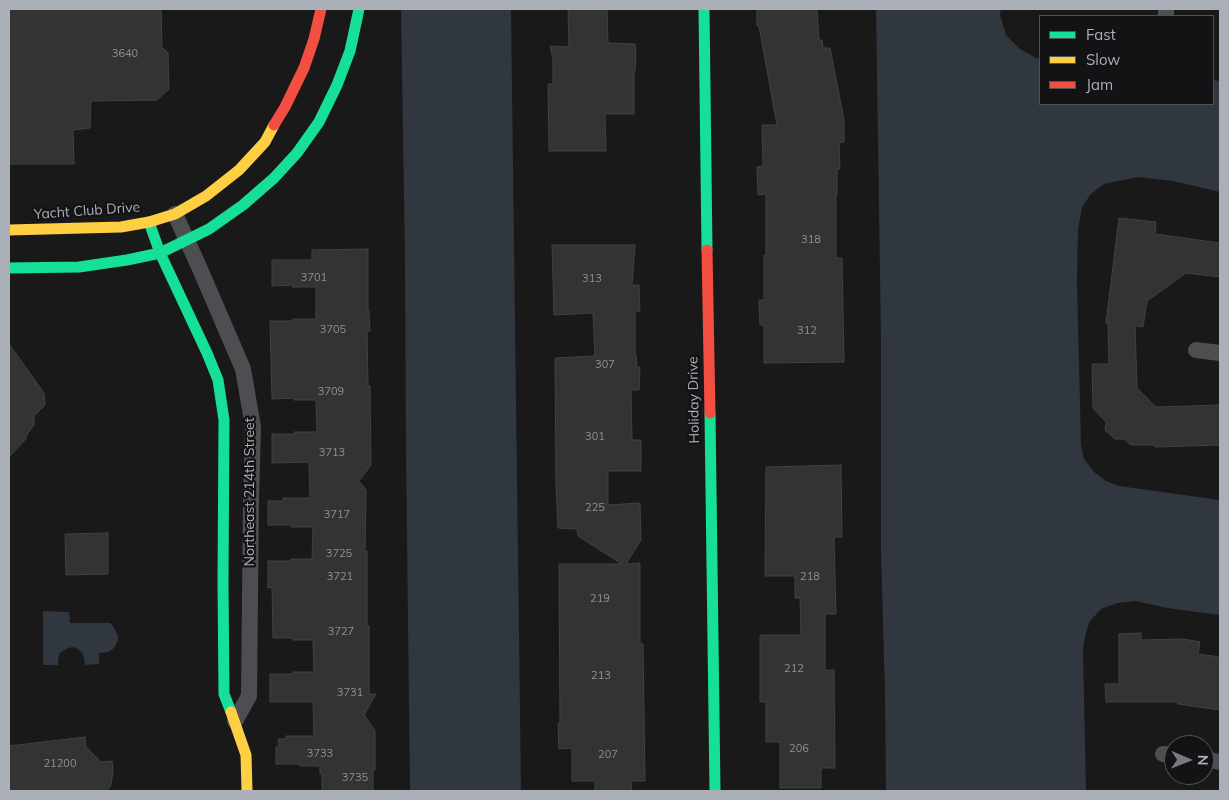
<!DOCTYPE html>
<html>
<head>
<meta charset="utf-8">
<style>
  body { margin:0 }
  #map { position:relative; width:1229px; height:800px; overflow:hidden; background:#191919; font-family:Mulish,sans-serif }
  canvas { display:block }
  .frame { position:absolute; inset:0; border:10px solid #abafb8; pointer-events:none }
  .legend { position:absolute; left:1039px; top:15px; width:175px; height:90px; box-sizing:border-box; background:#131315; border:1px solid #505156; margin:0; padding:6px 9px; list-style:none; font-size:15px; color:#abafb8 }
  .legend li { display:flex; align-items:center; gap:10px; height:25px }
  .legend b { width:25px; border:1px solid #505156 }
  .north { position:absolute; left:1164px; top:735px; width:50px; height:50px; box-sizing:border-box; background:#131315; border:1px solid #505156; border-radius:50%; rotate:91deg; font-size:14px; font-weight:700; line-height:20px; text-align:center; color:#abafb8 }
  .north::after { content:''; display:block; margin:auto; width:18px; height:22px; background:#787a80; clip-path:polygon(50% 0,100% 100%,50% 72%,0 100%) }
</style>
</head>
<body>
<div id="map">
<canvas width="1229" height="800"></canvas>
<div class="frame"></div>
<ul class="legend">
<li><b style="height:6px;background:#16e098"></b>Fast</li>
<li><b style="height:6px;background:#ffcf43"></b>Slow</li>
<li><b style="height:6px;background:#f24e42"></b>Jam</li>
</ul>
<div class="north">N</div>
</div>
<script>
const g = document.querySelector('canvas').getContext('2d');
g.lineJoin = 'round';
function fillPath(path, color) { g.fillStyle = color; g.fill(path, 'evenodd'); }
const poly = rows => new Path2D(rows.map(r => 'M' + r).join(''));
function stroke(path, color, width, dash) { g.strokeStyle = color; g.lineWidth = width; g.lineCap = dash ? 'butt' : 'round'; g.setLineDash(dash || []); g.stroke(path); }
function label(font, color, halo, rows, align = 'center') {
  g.font = font + ' Mulish,sans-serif'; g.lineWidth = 4.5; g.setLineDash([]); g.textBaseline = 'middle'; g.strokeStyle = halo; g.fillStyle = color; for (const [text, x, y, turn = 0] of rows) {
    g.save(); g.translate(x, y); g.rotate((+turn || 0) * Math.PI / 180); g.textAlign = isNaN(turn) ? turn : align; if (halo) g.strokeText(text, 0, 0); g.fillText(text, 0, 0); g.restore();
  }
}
const water = poly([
  [401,9,511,9,521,791,410,791,406,452,405,259],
  [876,9,1001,9,1000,15,1006,35,1020,49,1036,58,1040,59,1040,104,1213,104,1213,80,1220,81,1220,192,1173,181,1138,177,1104,184,1091,194,1082,207,1078,230,1077,283,1081,445,1084,459,1094,472,1106,481,1119,486,1220,500,1220,615,1167,608,1136,601,1117,603,1101,609,1090,621,1086,632,1083,649,1086,791,886,791,885,695,881,551,881,342],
  [43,611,69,612,70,623,110,623,113,626,118,636,118,640,114,648,109,652,99,653,99,664,85,665,84,658,83,654,79,650,73,647,68,648,60,653,58,659,58,665,43,665]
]);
const building = poly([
  [9,9,161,9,162,47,168,53,169,89,157,100,91,101,90,128,73,130,74,164,9,164,9,9],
  [568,9,607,9,608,43,635,44,636,56,635,71,634,71,634,114,605,114,606,151,549,151,548,84,553,84,553,59,550,46,569,47,568,9],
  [757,9,817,9,819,40,822,40,823,48,830,48,844,120,844,142,839,143,840,169,837,169,837,194,836,194,836,258,842,258,844,362,764,363,764,325,760,325,759,300,764,300,764,255,766,256,766,194,758,195,757,167,763,166,762,125,777,125,759,26,757,26,757,9],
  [1119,218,1156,222,1155,234,1220,243,1220,277,1186,273,1147,301,1143,327,1135,326,1137,388,1156,407,1220,405,1220,445,1155,447,1154,445,1131,445,1124,439,1115,439,1105,430,1106,422,1093,408,1092,364,1109,364,1108,323,1106,323,1119,218],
  [552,245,635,245,632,285,639,285,640,311,635,312,635,354,636,354,637,367,640,367,639,390,631,390,632,440,641,440,641,471,608,471,608,505,640,503,641,540,626,564,640,563,640,644,643,644,645,781,632,781,631,791,595,791,595,781,572,781,572,748,559,749,558,723,560,723,559,564,622,564,578,536,577,529,558,528,556,483,555,358,595,356,593,313,554,315,552,245],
  [368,249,368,311,369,311,370,331,367,331,368,386,370,386,371,465,359,481,366,490,365,551,367,551,367,626,369,626,369,694,376,694,364,715,375,730,375,770,373,770,373,791,322,791,322,774,320,774,320,766,300,766,300,764,276,764,276,747,279,747,278,739,286,739,286,736,314,736,313,702,270,702,270,674,293,674,293,672,314,672,313,640,293,640,293,638,273,638,272,587,268,588,268,561,291,561,291,559,312,559,313,527,291,527,291,525,268,525,268,501,283,501,283,498,310,498,309,462,272,463,272,434,295,434,294,432,317,432,316,400,294,400,294,398,272,399,270,321,293,321,293,319,316,319,316,287,292,287,293,285,272,286,272,260,312,260,312,250,368,249],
  [9,344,44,393,45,405,34,416,34,425,26,436,26,439,9,457,9,344],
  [841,465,842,537,834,537,836,614,825,614,825,670,834,670,835,768,821,768,821,788,780,788,780,742,766,742,766,702,760,702,760,635,801,635,800,598,795,598,795,576,765,576,766,467,841,465],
  [108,533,108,574,66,575,65,534,108,533],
  [1141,633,1141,640,1183,639,1200,642,1198,654,1220,657,1220,710,1178,704,1178,702,1106,702,1105,684,1119,684,1119,634,1141,633],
  [85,737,86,747,101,762,112,761,113,770,112,778,111,785,107,791,9,791,9,746,85,737]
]);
const street = poly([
  [1166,9,1166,16],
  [175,214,200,269,243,369,253,427,251,499,249,696,235,721],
  [1196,350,1220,353],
  [1163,754,1174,755],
  [1204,759,1220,762]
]);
const fast = poly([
  [704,9,707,250],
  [149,222,160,253,207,353,218,380,224,420,223,583,224,694,231,712],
  [9,268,79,267,127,260,160,253,209,229,243,205,274,178,297,153,319,122,337,85,350,51,359,9],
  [710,413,715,791]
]);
const slow = poly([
  [9,230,121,227,149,222,175,214,206,196,239,170,265,142,274,125],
  [231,712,246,755,247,791]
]);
const jam = poly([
  [274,125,285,107,304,68,314,39,321,9],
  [707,250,710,413]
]);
const numberNames = [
  ["3640",125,54],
  ["318",811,240],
  ["3701",314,278],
  ["313",592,279],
  ["3705",333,330],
  ["312",807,331],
  ["307",605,365],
  ["3709",331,392],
  ["301",595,437],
  ["3713",332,453],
  ["225",595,508],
  ["3717",337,515],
  ["3725",339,554],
  ["3721",340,577],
  ["218",810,577],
  ["219",600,599],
  ["3727",341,632],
  ["212",794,669],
  ["213",601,676],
  ["3731",350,693],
  ["206",799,749],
  ["3733",320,754],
  ["207",608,755],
  ["21200",60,764],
  ["3735",355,778]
];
const streetNames = [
  ["Yacht Club Drive",87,211,-4],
  ["Holiday Drive",694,400,-91],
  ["Northeast 214th Street",250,492,-90]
];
fillPath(water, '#30373e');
fillPath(building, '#333334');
stroke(building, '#414245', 1);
stroke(street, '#4d4e51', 16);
stroke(fast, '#16e098', 11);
stroke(slow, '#ffcf43', 11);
stroke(jam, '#f24e42', 11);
label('11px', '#8d9097', null, numberNames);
label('14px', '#abafb8', '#131315', streetNames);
</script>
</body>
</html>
